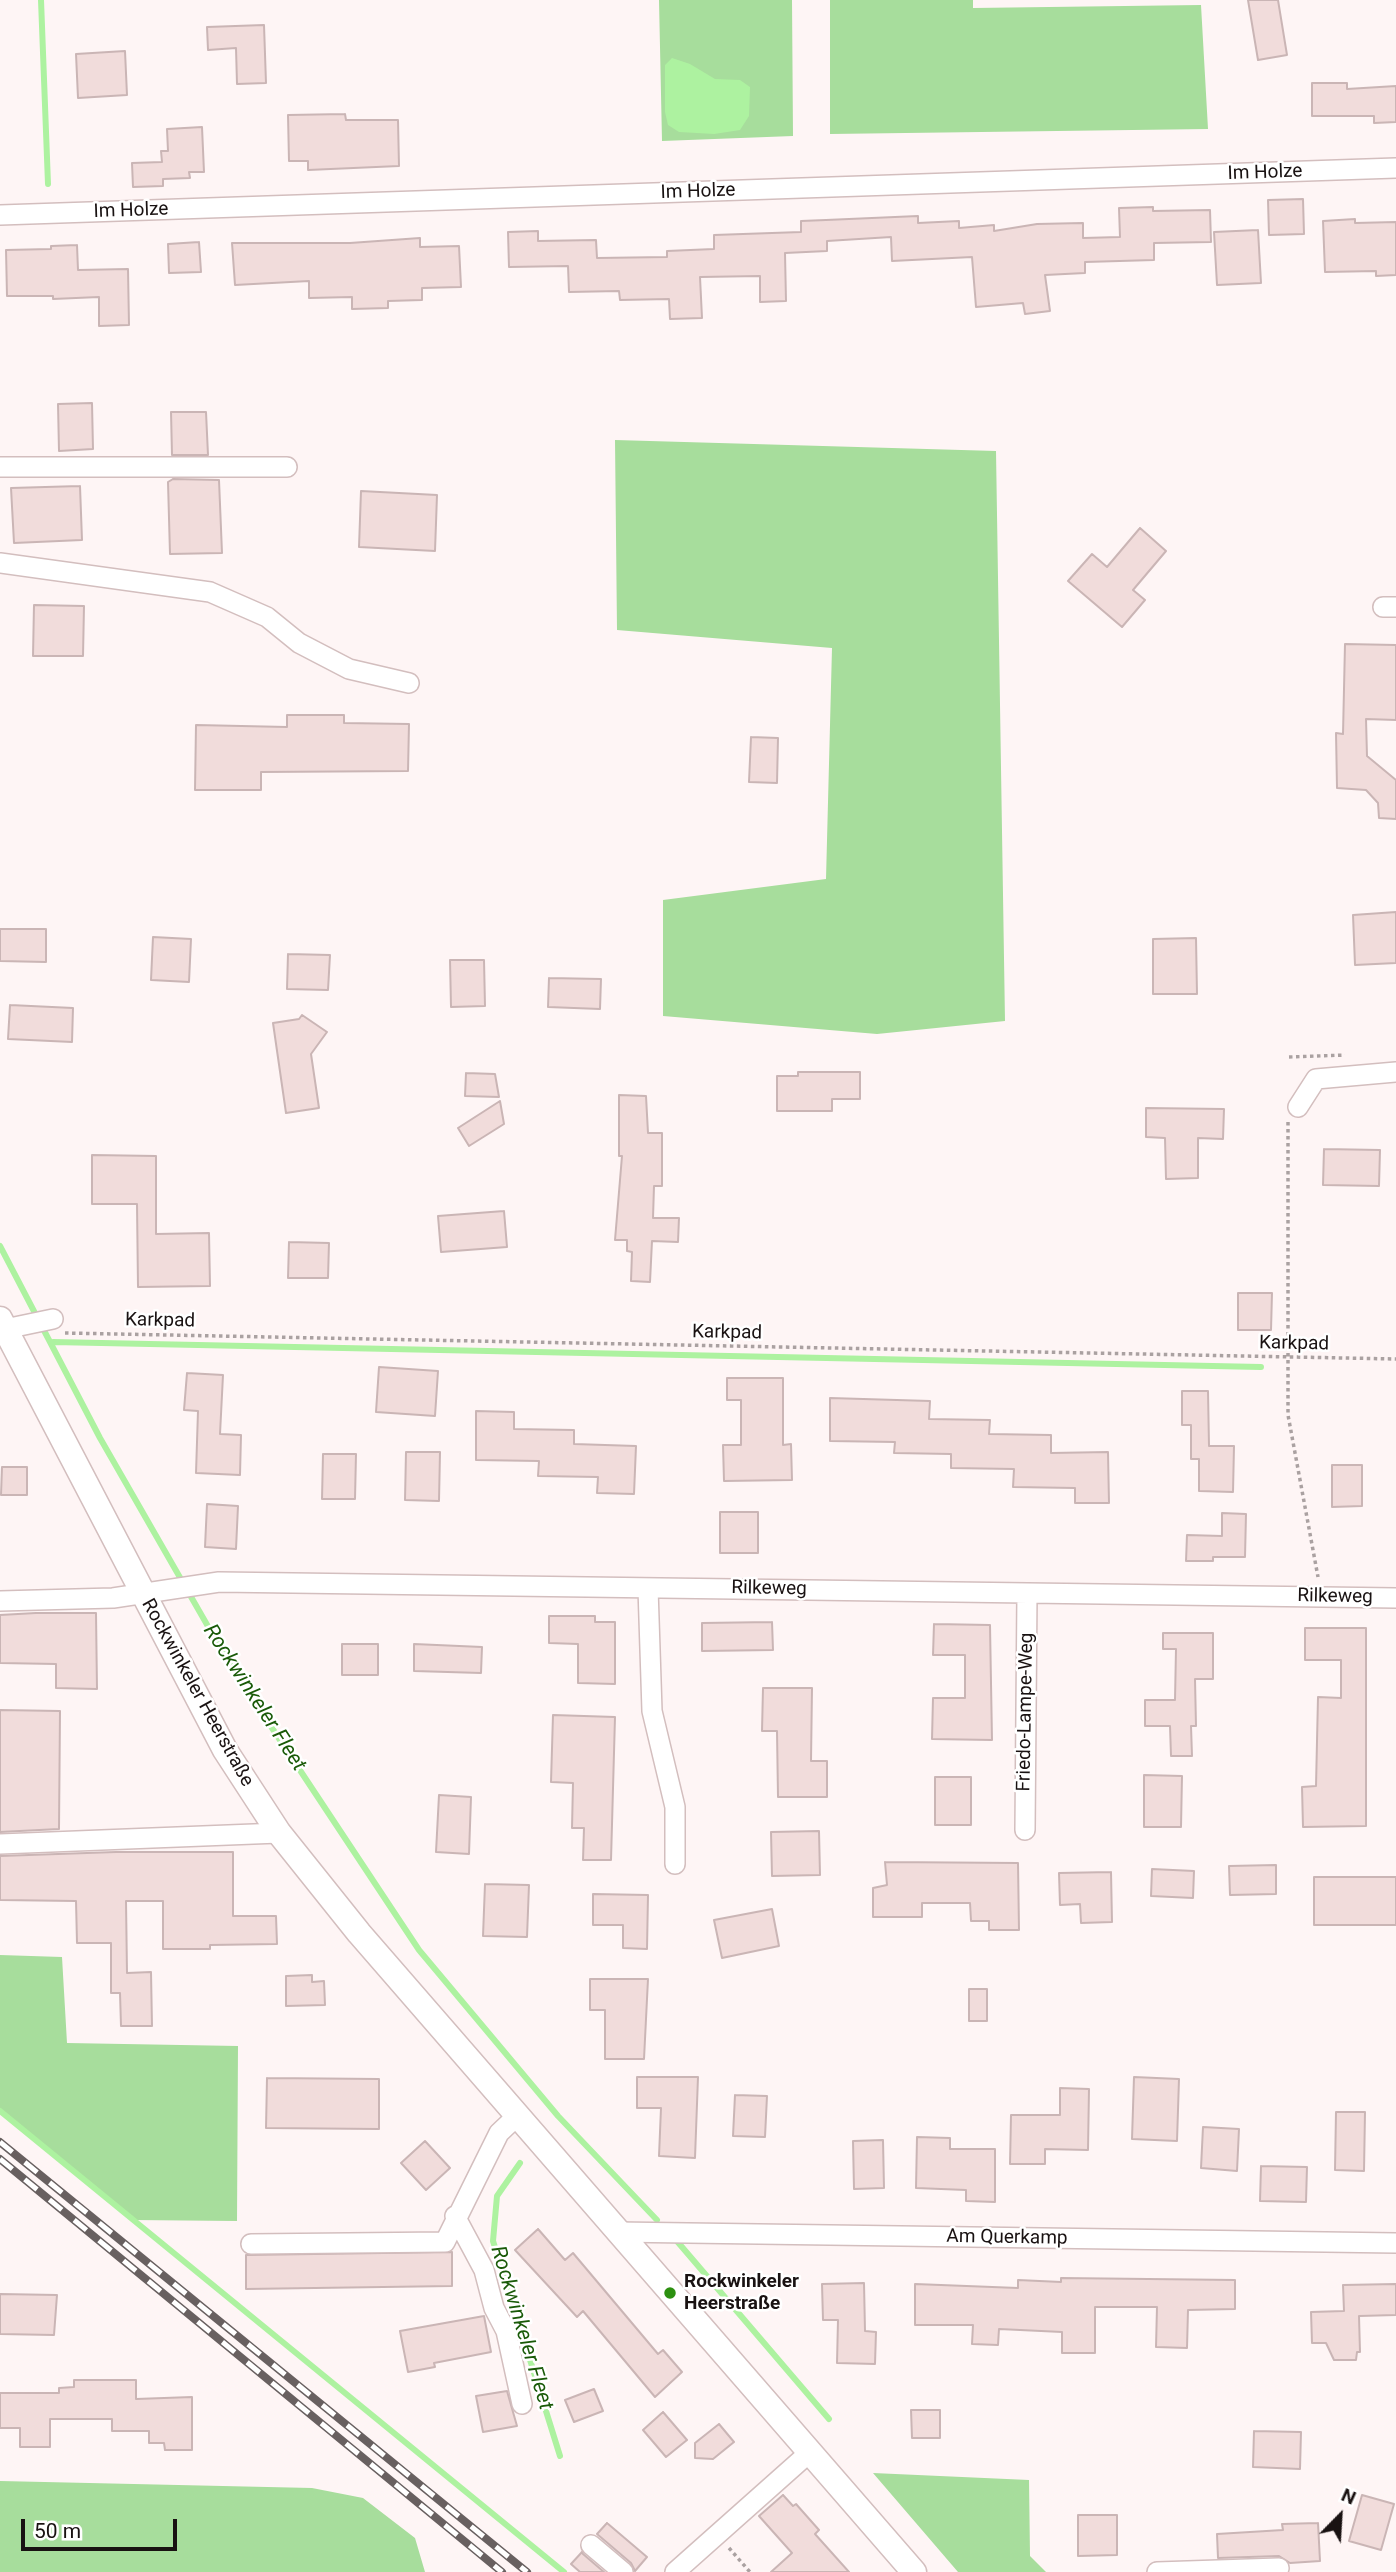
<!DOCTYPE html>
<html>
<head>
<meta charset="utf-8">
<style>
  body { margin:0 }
  #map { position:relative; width:1396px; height:2572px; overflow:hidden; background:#fef5f5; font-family:Roboto,sans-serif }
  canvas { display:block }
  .north { position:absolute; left:1305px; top:2481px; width:70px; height:70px; -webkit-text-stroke:5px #fff; paint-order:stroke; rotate:24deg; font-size:19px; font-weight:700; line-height:28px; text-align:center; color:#191212 }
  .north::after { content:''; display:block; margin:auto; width:24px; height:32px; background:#191212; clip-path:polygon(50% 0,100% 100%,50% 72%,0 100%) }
  .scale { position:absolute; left:21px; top:2519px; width:156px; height:32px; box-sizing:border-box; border:4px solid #191212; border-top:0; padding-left:9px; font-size:21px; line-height:24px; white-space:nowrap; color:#191212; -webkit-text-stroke:5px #fff; paint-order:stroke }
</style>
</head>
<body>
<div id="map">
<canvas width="1396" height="2572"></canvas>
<div class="north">N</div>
<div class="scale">50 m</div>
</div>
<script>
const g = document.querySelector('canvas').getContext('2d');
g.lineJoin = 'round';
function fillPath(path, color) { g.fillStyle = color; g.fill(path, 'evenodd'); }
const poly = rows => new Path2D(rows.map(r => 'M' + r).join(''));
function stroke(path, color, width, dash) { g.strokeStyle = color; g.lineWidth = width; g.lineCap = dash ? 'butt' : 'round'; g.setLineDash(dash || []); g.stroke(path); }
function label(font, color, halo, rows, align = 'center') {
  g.font = font + ' Roboto,sans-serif'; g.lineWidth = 5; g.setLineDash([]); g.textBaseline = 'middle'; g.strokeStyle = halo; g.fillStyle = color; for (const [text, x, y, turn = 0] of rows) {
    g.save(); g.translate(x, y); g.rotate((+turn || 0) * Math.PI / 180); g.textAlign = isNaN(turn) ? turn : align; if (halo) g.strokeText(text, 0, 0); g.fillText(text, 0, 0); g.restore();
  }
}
const green = poly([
  [659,0,792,0,793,136,662,141],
  [830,0,973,0,973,8,1201,5,1208,129,830,134],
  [615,440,996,451,1005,1021,877,1034,663,1016,663,900,826,879,832,648,617,630],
  [0,1955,62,1957,67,2043,238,2046,237,2221,132,2220,0,2109],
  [873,2473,1029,2480,1030,2556,1046,2572,958,2572],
  [0,2481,312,2488,363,2498,415,2538,425,2572,0,2572]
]);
const water = poly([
  [672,58,690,64,715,79,740,80,750,87,749,116,740,130,714,134,679,132,668,125,665,112,665,65]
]);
const stream = poly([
  [41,0,48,184],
  [0,1246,100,1438,229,1663,419,1950,558,2116,657,2220],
  [53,1342,1261,1367],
  [0,2111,564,2572],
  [520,2163,497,2196,493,2241,560,2456],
  [676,2240,829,2419]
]);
const building = poly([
  [1248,0,1278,0,1287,55,1258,60,1248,0],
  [264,25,266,83,237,84,236,48,208,50,207,27,264,25],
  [125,51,127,95,78,98,76,54,125,51],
  [1312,83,1347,83,1347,89,1396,86,1396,122,1374,123,1374,116,1312,116,1312,83],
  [345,114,346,120,398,120,399,166,308,170,308,161,289,161,288,115,345,114],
  [202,127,204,172,189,172,190,178,163,179,163,186,133,187,132,163,162,162,161,151,168,151,167,129,202,127],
  [1303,199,1304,234,1269,235,1268,200,1303,199],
  [1153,207,1153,211,1210,210,1211,242,1154,243,1154,260,1085,262,1085,273,1045,275,1050,311,1025,314,1023,303,976,307,972,257,892,261,891,237,827,241,827,251,785,253,786,301,760,302,760,276,700,277,702,318,670,319,669,299,620,300,619,291,569,292,568,266,509,267,508,232,538,231,538,241,596,240,597,258,667,257,667,251,714,249,714,235,801,232,801,221,826,220,918,216,918,223,959,221,959,228,994,225,994,231,1037,224,1083,223,1083,238,1120,237,1119,208,1153,207],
  [1355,219,1355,223,1396,222,1396,275,1376,276,1376,271,1325,272,1323,221,1355,219],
  [1258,230,1261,283,1217,285,1214,232,1258,230],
  [420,238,420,247,459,246,461,287,422,288,422,300,388,301,388,308,352,309,352,297,309,298,309,281,235,285,232,243,350,243,420,238],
  [199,242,201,272,169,273,168,244,199,242],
  [77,245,78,270,128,269,129,325,99,326,99,297,53,299,53,296,7,296,6,250,51,249,51,246,77,245],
  [92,403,93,449,59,451,58,404,92,403],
  [171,412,206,412,208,455,172,455,171,412],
  [173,479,219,480,222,553,170,554,168,482,173,479],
  [80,486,82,540,14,543,11,488,80,486],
  [361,491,437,495,435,551,359,547,361,491],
  [1140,528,1166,551,1133,590,1145,600,1122,627,1068,581,1092,554,1107,567,1140,528],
  [34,605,84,606,83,656,33,656,34,605],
  [1345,644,1396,645,1396,720,1366,719,1367,756,1396,780,1396,819,1379,818,1378,803,1366,790,1337,788,1336,733,1343,734,1345,644],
  [287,715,344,715,344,723,409,724,408,771,261,772,261,790,195,790,196,725,287,727,287,715],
  [751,737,778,738,777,783,749,782,751,737],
  [1396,912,1396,963,1355,965,1353,915,1396,912],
  [0,929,46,929,46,962,0,961,0,929],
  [153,937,191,939,189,982,151,980,153,937],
  [1196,938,1197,994,1153,994,1153,939,1196,938],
  [288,954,330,955,328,990,287,989,288,954],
  [450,960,484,960,485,1006,451,1007,450,960],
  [549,978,601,979,600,1009,548,1007,549,978],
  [10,1005,73,1008,72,1042,8,1039,10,1005],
  [302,1015,327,1032,311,1054,319,1108,286,1113,273,1023,299,1019,302,1015],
  [798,1072,860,1072,860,1099,832,1099,832,1111,777,1111,777,1076,798,1076,798,1072],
  [466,1073,495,1074,499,1097,465,1096,466,1073],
  [619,1095,646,1096,648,1133,662,1133,662,1186,654,1186,653,1218,679,1218,678,1242,652,1241,650,1282,631,1281,632,1252,627,1251,627,1240,615,1240,622,1156,619,1156,619,1095],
  [500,1101,504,1124,469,1146,458,1128,500,1101],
  [1146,1108,1224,1109,1223,1139,1198,1138,1198,1178,1166,1179,1165,1138,1146,1137,1146,1108],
  [1324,1149,1380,1150,1379,1186,1323,1185,1324,1149],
  [92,1155,156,1156,156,1234,209,1233,210,1286,138,1287,137,1204,92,1204,92,1155],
  [504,1211,507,1247,441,1252,438,1216,504,1211],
  [289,1242,329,1243,328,1278,288,1278,289,1242],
  [1238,1293,1272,1293,1271,1330,1238,1330,1238,1293],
  [379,1367,438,1371,435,1416,376,1412,379,1367],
  [187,1373,223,1375,220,1434,241,1435,240,1475,196,1473,198,1411,184,1410,187,1373],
  [727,1378,783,1378,783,1445,791,1444,792,1480,724,1481,723,1445,741,1445,741,1400,727,1400,727,1378],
  [1182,1391,1208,1391,1209,1446,1234,1446,1233,1492,1199,1491,1199,1459,1191,1459,1191,1425,1182,1425,1182,1391],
  [830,1398,930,1401,929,1419,990,1420,989,1434,1051,1435,1051,1453,1108,1452,1109,1503,1075,1503,1075,1488,1013,1487,1014,1469,951,1468,951,1454,894,1453,895,1442,830,1441,830,1398],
  [476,1411,514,1412,514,1429,574,1430,574,1444,636,1446,634,1494,597,1493,598,1477,538,1476,539,1461,476,1460,476,1411],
  [406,1452,440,1452,439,1501,405,1500,406,1452],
  [323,1454,356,1454,355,1499,322,1499,323,1454],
  [1332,1465,1362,1465,1362,1506,1332,1507,1332,1465],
  [2,1467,27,1467,27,1495,1,1495,2,1467],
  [207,1504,238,1506,236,1549,205,1547,207,1504],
  [720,1512,758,1512,758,1553,720,1553,720,1512],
  [1222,1513,1246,1514,1245,1557,1213,1557,1213,1561,1186,1561,1187,1535,1222,1536,1222,1513],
  [36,1613,96,1613,97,1689,56,1688,56,1664,0,1663,0,1615,36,1613],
  [549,1616,595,1616,595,1622,615,1622,615,1684,578,1683,578,1644,549,1643,549,1616],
  [772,1622,773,1650,702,1651,702,1623,772,1622],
  [934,1624,990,1625,992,1740,932,1739,933,1698,965,1698,965,1655,933,1655,934,1624],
  [1305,1628,1366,1628,1366,1826,1303,1827,1302,1787,1316,1786,1318,1697,1341,1698,1341,1660,1305,1660,1305,1628],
  [1163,1633,1213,1633,1213,1679,1195,1679,1196,1726,1191,1726,1192,1756,1171,1756,1170,1726,1145,1726,1145,1700,1175,1700,1176,1649,1163,1649,1163,1633],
  [342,1644,378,1644,378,1675,342,1675,342,1644],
  [414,1644,482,1647,481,1673,414,1671,414,1644],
  [763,1688,812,1688,811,1761,827,1761,827,1797,778,1797,777,1731,762,1731,763,1688],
  [0,1710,60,1711,59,1829,0,1832,0,1710],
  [553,1715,615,1717,611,1860,583,1860,584,1828,572,1828,573,1783,551,1782,553,1715],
  [1144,1775,1182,1776,1181,1827,1144,1827,1144,1775],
  [935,1777,971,1777,971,1825,935,1825,935,1777],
  [439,1795,471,1797,469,1854,436,1852,439,1795],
  [819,1831,820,1875,772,1876,771,1832,819,1831],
  [116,1852,233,1852,233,1916,276,1916,277,1944,210,1945,210,1949,163,1949,163,1901,126,1901,127,1973,151,1972,152,2026,121,2026,120,1993,111,1993,111,1943,77,1943,76,1901,0,1900,0,1856,116,1852],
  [885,1862,1018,1863,1019,1930,989,1930,989,1921,971,1921,970,1903,922,1903,922,1917,873,1917,873,1888,887,1885,885,1862],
  [1276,1865,1276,1894,1230,1895,1229,1866,1276,1865],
  [1152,1869,1194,1871,1193,1898,1151,1896,1152,1869],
  [1111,1872,1112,1922,1081,1923,1080,1904,1060,1905,1059,1873,1111,1872],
  [1314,1877,1396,1877,1396,1925,1314,1925,1314,1877],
  [485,1884,529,1885,527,1937,483,1936,485,1884],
  [593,1894,648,1895,647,1949,623,1948,623,1925,593,1925,593,1894],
  [772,1909,779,1946,722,1958,714,1920,772,1909],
  [312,1975,312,1982,324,1981,325,2005,286,2006,286,1976,312,1975],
  [590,1979,648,1979,644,2059,605,2059,605,2010,590,2010,590,1979],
  [969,1989,987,1989,987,2021,969,2021,969,1989],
  [637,2077,698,2077,695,2158,659,2156,661,2108,637,2108,637,2077],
  [1134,2077,1179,2079,1177,2141,1132,2139,1134,2077],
  [267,2078,379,2079,379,2129,266,2128,267,2078],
  [1060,2088,1089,2089,1088,2150,1045,2149,1045,2164,1010,2164,1011,2115,1060,2115,1060,2088],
  [735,2095,767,2096,765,2137,733,2136,735,2095],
  [1336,2112,1365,2112,1364,2171,1335,2170,1336,2112],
  [1203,2127,1239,2129,1237,2171,1201,2168,1203,2127],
  [917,2137,950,2138,950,2149,995,2149,995,2202,966,2201,966,2190,916,2188,917,2137],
  [883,2140,884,2188,854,2189,853,2141,883,2140],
  [425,2141,450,2168,426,2190,401,2163,425,2141],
  [1261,2166,1307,2167,1306,2202,1260,2201,1261,2166],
  [538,2229,565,2260,573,2253,658,2354,663,2350,682,2372,655,2397,583,2311,577,2317,515,2250,538,2229],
  [452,2252,452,2286,246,2289,246,2255,452,2252],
  [1061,2278,1235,2280,1235,2309,1188,2310,1187,2348,1156,2347,1157,2307,1095,2307,1095,2353,1062,2353,1062,2332,999,2329,998,2345,972,2344,973,2325,915,2325,915,2284,1018,2288,1018,2280,1061,2282,1061,2278],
  [864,2283,865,2331,876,2332,875,2364,837,2363,838,2320,823,2320,822,2284,864,2283],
  [1396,2284,1396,2315,1359,2316,1360,2352,1357,2352,1356,2360,1334,2360,1326,2343,1312,2343,1311,2312,1344,2311,1343,2285,1396,2284],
  [0,2294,57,2295,54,2335,0,2334,0,2294],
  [484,2316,491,2352,434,2363,435,2367,408,2372,400,2331,484,2316],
  [74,2380,136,2380,136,2399,192,2397,192,2450,165,2450,164,2443,149,2443,149,2431,112,2431,112,2419,50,2419,50,2447,20,2447,20,2428,0,2428,0,2393,59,2393,59,2388,74,2387,74,2380],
  [594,2389,603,2411,574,2422,565,2400,594,2389],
  [507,2391,517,2426,483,2432,476,2396,507,2391],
  [911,2410,940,2410,940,2438,912,2438,911,2410],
  [663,2412,687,2440,666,2457,643,2430,663,2412],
  [719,2424,734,2442,713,2459,695,2458,695,2443,719,2424],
  [1254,2431,1301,2432,1300,2469,1253,2467,1254,2431],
  [783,2495,793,2506,796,2504,819,2530,815,2534,849,2572,771,2572,792,2553,759,2516,783,2495],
  [1362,2495,1394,2504,1381,2550,1349,2541,1362,2495],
  [1078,2515,1117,2515,1117,2555,1078,2556,1078,2515],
  [607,2523,647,2557,635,2571,631,2563,597,2534,607,2523],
  [1318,2523,1320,2561,1290,2563,1279,2556,1218,2558,1217,2534,1283,2530,1282,2524,1318,2523],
  [582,2552,583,2554,604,2572,580,2572,571,2564,582,2552]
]);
const path = poly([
  [1289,1057,1345,1055],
  [1288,1122,1288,1415,1318,1577],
  [65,1333,1396,1359],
  [729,2548,750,2572]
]);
const minor = poly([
  [0,215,1396,168],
  [0,467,287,467],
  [0,563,210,592,267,617,299,643,349,669,409,683],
  [1383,607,1396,607],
  [1298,1107,1316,1079,1396,1072],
  [5,1329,53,1319],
  [648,1588,652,1711,675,1807,675,1864],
  [0,1601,113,1598,219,1582,1396,1598],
  [1025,1830,1027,1593],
  [0,1844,279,1833],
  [455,2216,484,2270,494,2308,506,2331,522,2404],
  [617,2232,1396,2243],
  [251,2244,445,2242,499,2133,517,2116],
  [591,2545,623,2572],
  [675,2572,810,2452],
  [1157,2572,1279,2568]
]);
const major = poly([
  [0,1319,225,1750,279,1833,359,1933,914,2572]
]);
const rail = poly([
  [0,2142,527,2572],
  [0,2159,502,2572]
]);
const markers = [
  [670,2293,7,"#2c9010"]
];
const streetNames = [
  ["Im Holze",1265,173,-2],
  ["Im Holze",698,192,-2],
  ["Im Holze",131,211,-2],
  ["Karkpad",160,1321,1],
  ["Karkpad",727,1333,1],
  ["Karkpad",1294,1344,1],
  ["Rilkeweg",769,1589,1],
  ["Rilkeweg",1335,1597,1],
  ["Rockwinkeler Heerstraße",197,1693,61],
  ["Friedo-Lampe-Weg",1026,1712,-89],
  ["Am Querkamp",1007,2238,1]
];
const poiNames = [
  ["Rockwinkeler",684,2282],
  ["Heerstraße",684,2304]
];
const waterNames = [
  ["Rockwinkeler Fleet",254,1698,57],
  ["Rockwinkeler Fleet",521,2328,73]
];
fillPath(green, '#a7dd9c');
fillPath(water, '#adf2a0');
stroke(stream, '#adf2a0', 6);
fillPath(building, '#f1dcdb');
stroke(building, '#cab5b5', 2);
stroke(minor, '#d3bebe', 22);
stroke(major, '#d3bebe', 27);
stroke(path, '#aaa1a1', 3.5, [3.5, 3.5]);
stroke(minor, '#fff', 19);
stroke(major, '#fff', 24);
stroke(rail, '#686060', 8);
stroke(rail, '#fff', 5, [16]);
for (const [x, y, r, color] of markers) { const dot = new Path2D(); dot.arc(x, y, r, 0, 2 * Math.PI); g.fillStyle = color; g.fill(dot); stroke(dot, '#fff', 2.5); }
label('19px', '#191212', '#fff', streetNames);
label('bold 19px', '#191212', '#fff', poiNames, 'left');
label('italic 21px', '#195a08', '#fff', waterNames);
</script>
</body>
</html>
